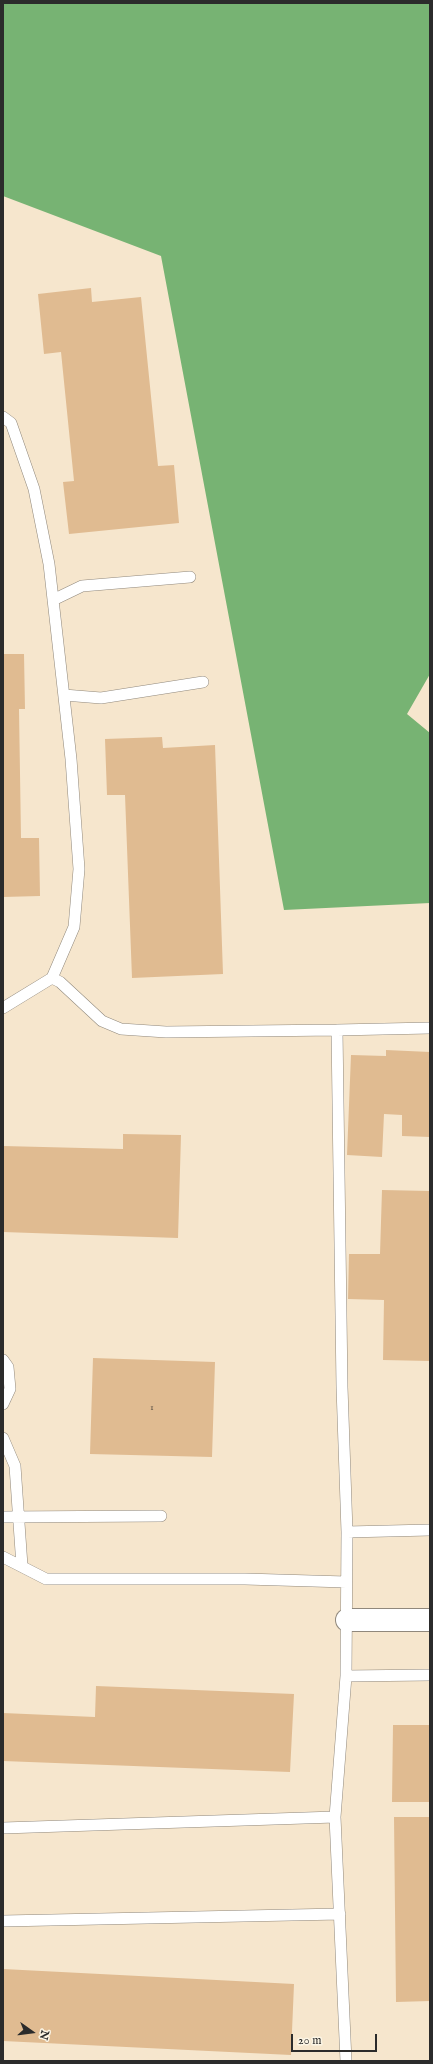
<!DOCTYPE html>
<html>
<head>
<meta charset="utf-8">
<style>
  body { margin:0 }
  #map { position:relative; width:433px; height:2064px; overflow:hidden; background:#f6e6cd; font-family:"IM FELL English",serif }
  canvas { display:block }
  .frame { position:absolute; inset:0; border:4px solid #2b2b2b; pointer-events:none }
  .north { position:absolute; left:12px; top:2012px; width:40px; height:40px; -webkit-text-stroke:3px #fcf5e5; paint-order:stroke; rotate:104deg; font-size:11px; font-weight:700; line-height:16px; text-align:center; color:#2b2b2b }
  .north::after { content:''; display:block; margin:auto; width:14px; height:18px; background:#2b2b2b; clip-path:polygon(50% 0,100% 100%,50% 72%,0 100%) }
  .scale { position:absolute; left:291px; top:2034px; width:86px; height:18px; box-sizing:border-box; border:2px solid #2b2b2b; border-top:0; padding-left:5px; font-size:12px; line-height:14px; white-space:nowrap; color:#2b2b2b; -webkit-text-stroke:3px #fcf5e5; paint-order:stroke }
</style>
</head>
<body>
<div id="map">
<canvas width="433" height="2064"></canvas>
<div class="frame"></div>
<div class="north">N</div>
<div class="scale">20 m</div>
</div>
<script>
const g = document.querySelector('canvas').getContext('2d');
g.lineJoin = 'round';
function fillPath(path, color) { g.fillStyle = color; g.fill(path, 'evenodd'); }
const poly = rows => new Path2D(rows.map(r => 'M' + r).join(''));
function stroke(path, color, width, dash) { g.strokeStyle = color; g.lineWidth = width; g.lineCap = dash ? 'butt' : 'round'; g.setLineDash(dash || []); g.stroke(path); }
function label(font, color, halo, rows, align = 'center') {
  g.font = font + ' "IM FELL English",serif'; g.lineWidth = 4; g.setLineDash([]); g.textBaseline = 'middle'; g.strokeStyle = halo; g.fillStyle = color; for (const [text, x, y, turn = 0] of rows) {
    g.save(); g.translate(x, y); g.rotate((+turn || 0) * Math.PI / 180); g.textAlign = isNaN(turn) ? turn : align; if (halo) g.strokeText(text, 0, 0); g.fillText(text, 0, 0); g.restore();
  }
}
const forest = poly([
  [3,3,430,3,430,674,407,714,430,733,430,903,284,910,161,256,3,196]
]);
const building = poly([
  [91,288,92,302,141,297,158,466,174,465,179,523,69,534,63,482,74,481,61,352,44,354,38,294],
  [3,654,24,654,25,709,19,709,21,838,39,838,40,896,3,897],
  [162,737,163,748,215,745,223,974,132,978,125,795,107,795,105,739],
  [386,1050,430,1052,430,1137,402,1136,402,1115,384,1114,382,1157,347,1155,351,1055,386,1056],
  [123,1134,181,1135,178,1238,3,1232,3,1146,123,1149],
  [382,1190,430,1191,430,1361,383,1360,384,1300,348,1299,349,1254,380,1254],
  [93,1358,215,1362,212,1457,90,1454],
  [96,1686,294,1694,290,1772,3,1761,3,1713,95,1717],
  [393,1725,430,1725,430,1802,392,1802],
  [394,1817,430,1817,430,2001,396,2002],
  [3,1969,294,1984,291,2055,3,2041]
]);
const lane = poly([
  [3,417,11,423,34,489,49,564,71,759,79,869,74,927,52,978],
  [53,600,82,586,190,577],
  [64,695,101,698,203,682],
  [3,1008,52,978,60,982,102,1021,121,1029,166,1032,337,1030],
  [3,1360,8,1367,10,1389,3,1404],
  [3,1438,15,1466,22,1566],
  [3,1517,161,1516],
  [347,1532,430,1530],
  [3,1557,46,1579,245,1579,346,1582],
  [346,1676,430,1675],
  [3,1828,335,1817],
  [3,1921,340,1914],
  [346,2061,335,1817,346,1676,347,1532,342,1387,337,1030,430,1028]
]);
const street = poly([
  [347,1620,430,1620]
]);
const numberNames = [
  ["1",152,1408]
];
fillPath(forest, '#77b373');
fillPath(building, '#e0bb91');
stroke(lane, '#90887c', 12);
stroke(street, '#90887c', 24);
stroke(lane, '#fff', 11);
stroke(street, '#fff', 22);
label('9px', '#584f44', null, numberNames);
</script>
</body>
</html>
